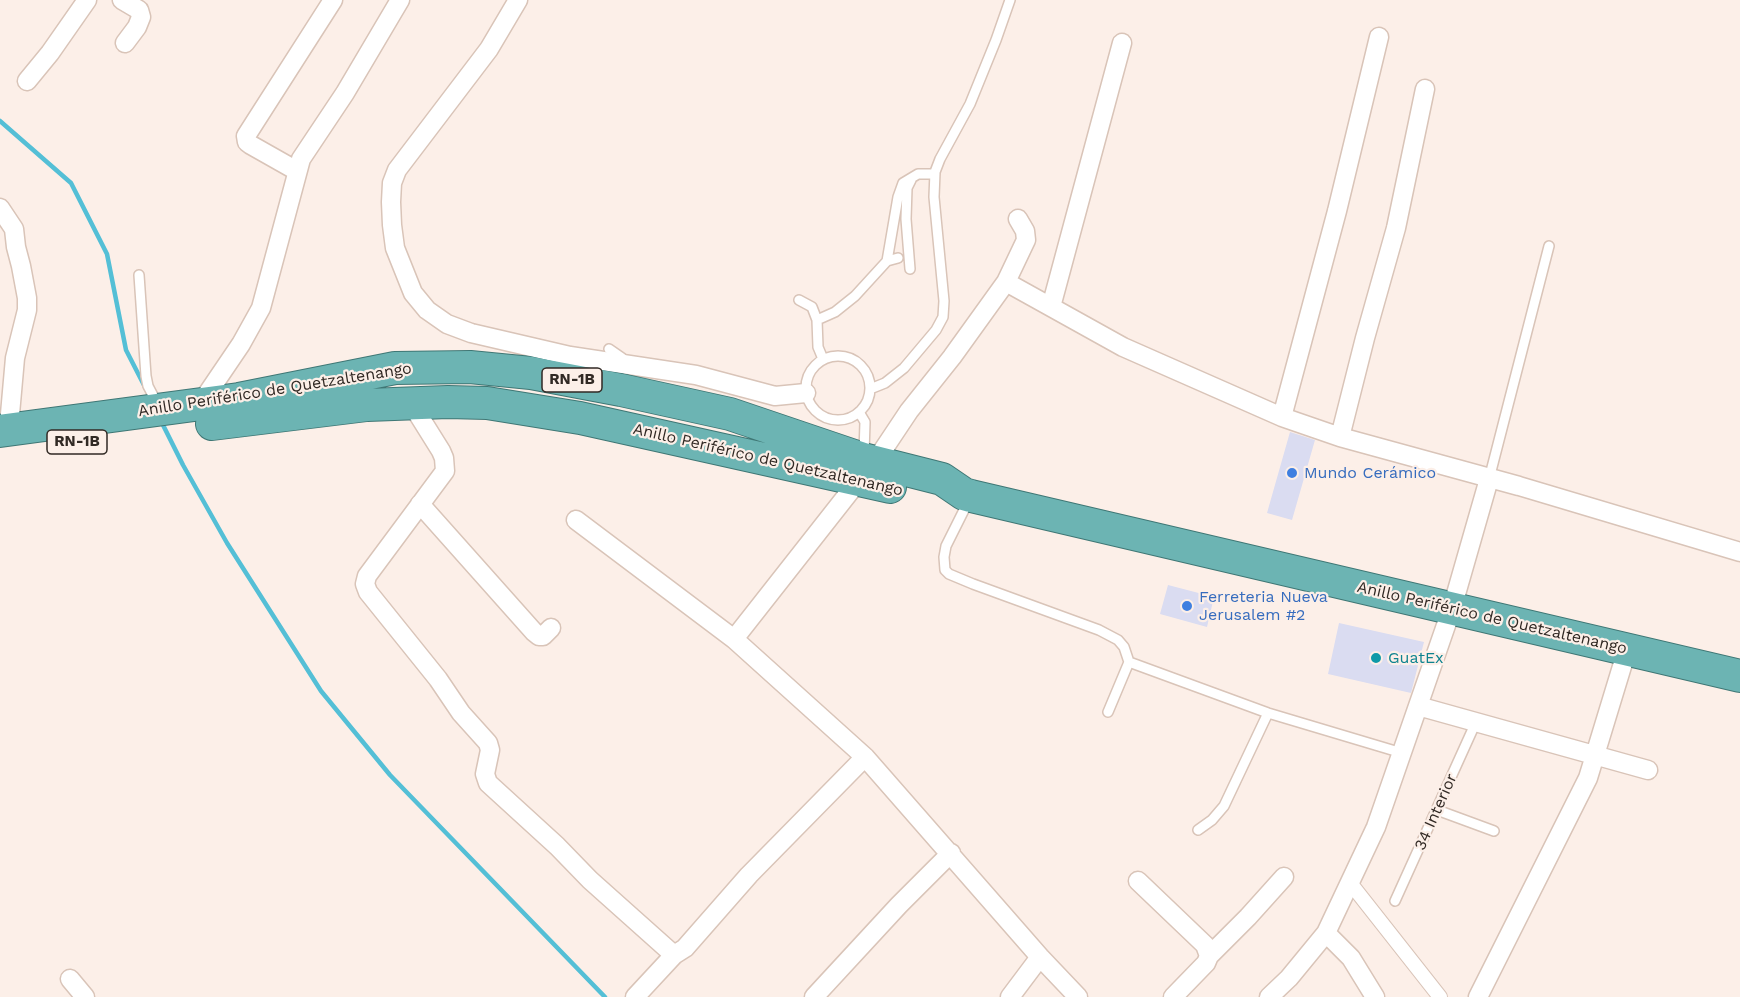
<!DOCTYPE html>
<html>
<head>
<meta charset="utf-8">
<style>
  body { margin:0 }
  canvas { display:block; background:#fcefe8 }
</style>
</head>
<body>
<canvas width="1740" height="997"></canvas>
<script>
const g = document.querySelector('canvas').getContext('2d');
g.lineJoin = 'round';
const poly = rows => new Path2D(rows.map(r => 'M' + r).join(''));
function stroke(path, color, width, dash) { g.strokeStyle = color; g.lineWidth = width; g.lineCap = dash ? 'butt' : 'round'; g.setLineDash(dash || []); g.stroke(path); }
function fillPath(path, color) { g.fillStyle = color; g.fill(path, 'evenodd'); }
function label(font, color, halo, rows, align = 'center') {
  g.font = font + ' "Work Sans",sans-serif'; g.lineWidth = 4.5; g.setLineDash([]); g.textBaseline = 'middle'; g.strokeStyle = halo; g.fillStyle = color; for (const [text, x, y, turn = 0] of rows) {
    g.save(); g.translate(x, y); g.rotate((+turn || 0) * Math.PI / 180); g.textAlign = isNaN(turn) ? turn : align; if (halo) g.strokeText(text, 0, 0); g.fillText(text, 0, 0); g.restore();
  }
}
const stream = poly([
  [0,121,71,183,107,254,126,350,146,389],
  [161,421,183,465,227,543,321,691,390,775,605,997]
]);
const building = poly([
  [1290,432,1315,440,1292,520,1267,513],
  [1168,585,1214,597,1207,627,1160,614],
  [1339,623,1424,642,1411,693,1328,674]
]);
const service = poly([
  [887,261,898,197,903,183,918,174,935,174],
  [910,269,906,219,907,188,911,180],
  [139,275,146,376,148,386,158,405],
  [799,300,812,307,817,320,818,347,823,359],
  [817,320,835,312,855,296,887,261,898,258],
  [609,349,622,358],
  '806 388a32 32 0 1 1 64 0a32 32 0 1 1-64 0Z',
  [870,389,885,383,904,368,936,330,943,317,944,301,934,197,935,172,940,159,970,104,996,40,1010,0],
  [859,412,865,422,864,453],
  [1489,479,1549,246],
  [969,500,946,546,944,557,945,570,949,574,973,584,1099,630,1118,640,1124,647,1129,662,1108,712],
  [1129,662,1268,713,1402,753],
  [1437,810,1494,831],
  [1198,830,1212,820,1224,806,1268,713],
  [1395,901,1476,722]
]);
const pedestrian = poly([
  [1351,884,1440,997]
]);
const minor = poly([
  [122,0,139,10,141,17,137,27,125,43],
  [518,0,489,49,397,170,392,183,391,202,392,225,395,248,413,293,427,310,447,324,471,333,570,356,696,375,775,396,806,393],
  [27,81,50,53,87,0],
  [297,171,251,145,247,142,246,136,333,0],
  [0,208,14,229,16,247,21,266,27,298,27,310,15,358,10,414,13,429],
  [1006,282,1123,347,1282,417,1340,437,1519,486,1740,552],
  [1051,307,1122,43],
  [201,403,241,344,261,308,301,159,345,93,400,0],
  [411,403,441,451,444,458,445,471,367,576,365,584,368,592,438,679,461,713,488,743,490,750,485,774,488,783,557,846,590,880,674,955],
  [1282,417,1337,211,1379,37],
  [1340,437,1365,338,1396,228,1425,89],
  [875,462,909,411,952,357,1006,282,1026,240,1025,231,1018,219],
  [420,504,534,632,539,636,543,636,551,628],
  [576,520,734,639,865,757,1040,957,1078,997],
  [734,639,859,480],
  [1418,706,1648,770],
  [1138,881,1205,945,1209,956],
  [1326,933,1351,958,1375,997],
  [70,979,85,997],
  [635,997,674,955,685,948,749,875,865,757],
  [814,997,899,905,951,853],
  [1010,997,1040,957],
  [1173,997,1206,963,1209,956,1248,917,1284,877],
  [1269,997,1289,978,1326,933,1376,827,1452,608,1489,479],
  [1478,997,1588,778,1627,650]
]);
const trunk = poly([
  [212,424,367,405,448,402,487,403,580,418,890,487],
  [0,431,239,399,395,368,470,367,531,373,621,390,730,414,863,459,942,479,964,494,971,496,1740,676]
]);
const markers = [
  [1292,473,6,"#3f7fe0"],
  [1187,606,6,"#3f7fe0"],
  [1376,658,6,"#0f9aa8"]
];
const shields = [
  [572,380,60],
  [77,442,60]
];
const shieldNames = [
  ["RN-1B",572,380],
  ["RN-1B",77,442]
];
const streetNames = [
  ["Anillo Periférico de Quetzaltenango",275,390,-9],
  ["Anillo Periférico de Quetzaltenango",768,460,13],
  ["Anillo Periférico de Quetzaltenango",1492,618,13],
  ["34 Interior",1436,812,-66]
];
const shopNames = [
  ["Mundo Cerámico",1304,473],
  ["Ferreteria Nueva",1199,597],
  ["Jerusalem #2",1199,615]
];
const cultureNames = [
  ["GuatEx",1388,658]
];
stroke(stream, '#54bfd6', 4.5);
fillPath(building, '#dadcf1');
stroke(service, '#d9c4b8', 12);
stroke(pedestrian, '#d9c4b8', 16);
stroke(minor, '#d9c4b8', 21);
stroke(trunk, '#3f7775', 34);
stroke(service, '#fff', 9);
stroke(pedestrian, '#fff', 14);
stroke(minor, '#fff', 18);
stroke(trunk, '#6cb4b3', 32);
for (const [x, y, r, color] of markers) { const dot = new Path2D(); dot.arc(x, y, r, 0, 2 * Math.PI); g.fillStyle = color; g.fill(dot); stroke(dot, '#fcefe8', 2); }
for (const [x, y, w] of shields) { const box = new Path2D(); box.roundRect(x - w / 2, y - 12, w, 24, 4.5); g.fillStyle = '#fcefe8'; g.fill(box); stroke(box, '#312924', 1.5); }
label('bold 15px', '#312924', null, shieldNames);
label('16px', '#312924', '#fcefe8', streetNames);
label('16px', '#366cbe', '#fcefe8', shopNames, 'left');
label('16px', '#0d838f', '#fcefe8', cultureNames, 'left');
</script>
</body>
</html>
